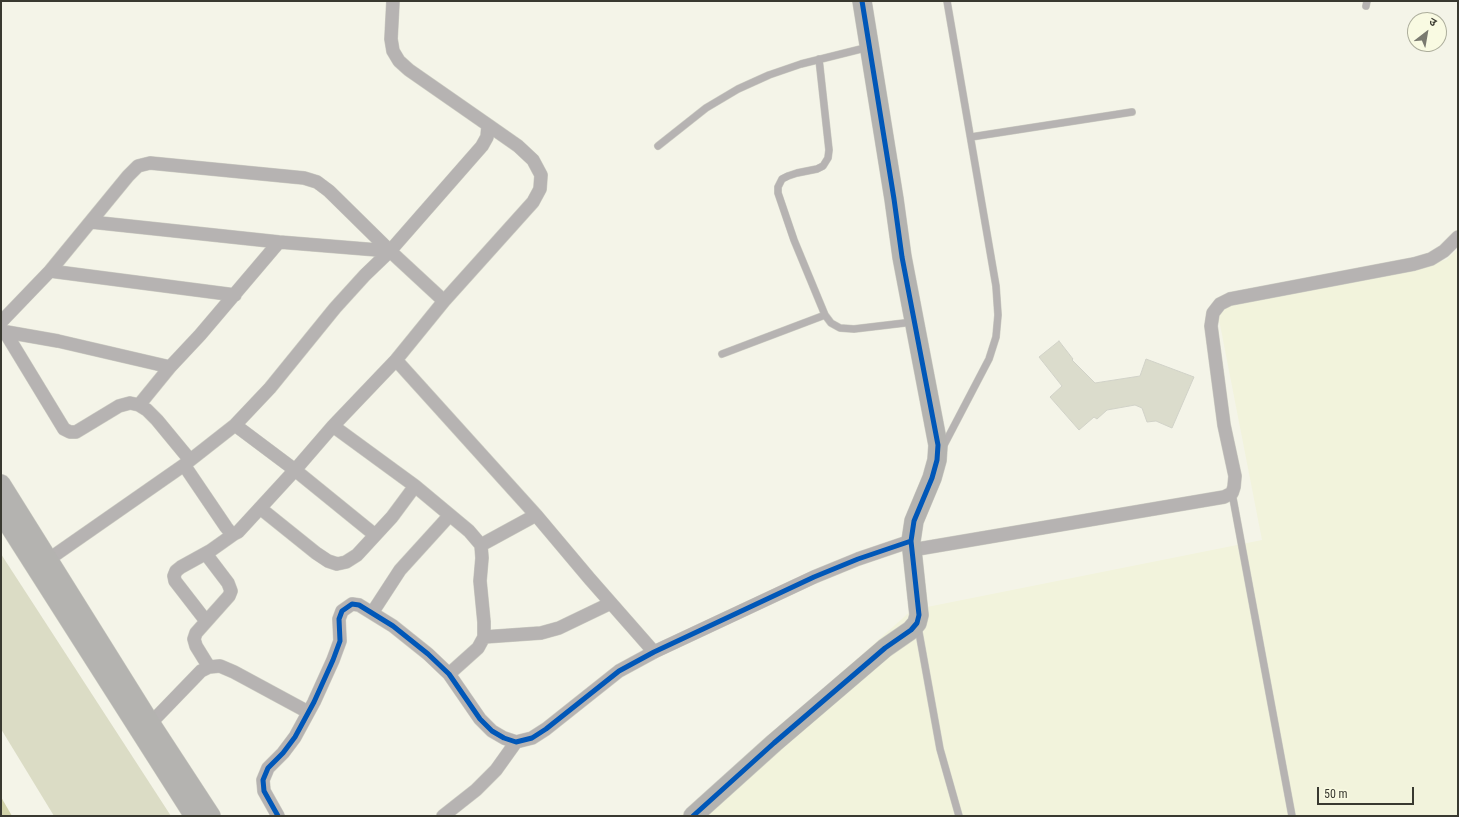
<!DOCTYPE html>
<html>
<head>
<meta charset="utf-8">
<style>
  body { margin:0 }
  #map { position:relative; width:1459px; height:817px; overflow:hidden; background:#f4f4e8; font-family:"Roboto Condensed","Noto Sans Devanagari",sans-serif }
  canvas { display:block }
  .frame { position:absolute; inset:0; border:2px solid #393930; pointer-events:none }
  .north { position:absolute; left:1407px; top:12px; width:40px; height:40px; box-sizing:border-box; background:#f9fae2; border:1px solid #acad9b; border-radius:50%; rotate:31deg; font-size:11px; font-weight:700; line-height:16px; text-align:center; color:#393930 }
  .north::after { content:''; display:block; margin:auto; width:14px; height:18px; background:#7a7a70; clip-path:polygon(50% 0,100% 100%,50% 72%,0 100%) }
  .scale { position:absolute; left:1317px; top:787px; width:97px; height:18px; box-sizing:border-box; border:2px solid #393930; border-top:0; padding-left:5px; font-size:12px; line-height:14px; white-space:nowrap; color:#393930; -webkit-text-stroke:3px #f9fae2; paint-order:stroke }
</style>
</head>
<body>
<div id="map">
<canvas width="1459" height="817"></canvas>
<div class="frame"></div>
<div class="north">उ</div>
<div class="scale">50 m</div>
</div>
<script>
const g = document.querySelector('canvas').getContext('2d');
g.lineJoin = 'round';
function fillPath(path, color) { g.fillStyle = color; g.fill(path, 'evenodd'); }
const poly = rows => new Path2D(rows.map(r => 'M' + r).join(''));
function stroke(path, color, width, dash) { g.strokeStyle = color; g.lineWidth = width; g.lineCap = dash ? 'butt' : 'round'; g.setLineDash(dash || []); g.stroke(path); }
const built = poly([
  [1458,249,1458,816,680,816,912,610,1262,540,1215,299,1446,260]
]);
const green = poly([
  [1,554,171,816,54,816,1,729]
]);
const water = poly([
  [1,797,12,816,1,816]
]);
const building = poly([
  [1059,341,1073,359,1072,360,1095,383,1140,376,1146,359,1194,377,1172,428,1156,421,1147,422,1142,408,1135,405,1107,410,1097,419,1094,417,1079,430,1050,397,1062,386,1039,357,1059,341]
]);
const lane = poly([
  [1366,6,1367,1],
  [819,59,829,150,828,158,823,166,817,169,797,173,788,176,782,179,778,187,778,193,794,240,825,315,831,323,840,328,854,329,913,322],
  [971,137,1132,112],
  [658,146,706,108,738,89,769,75,801,64,869,47],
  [722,354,825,315],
  [943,447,989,359,996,337,998,315,996,286,947,1],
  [1232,493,1292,816],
  [918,627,940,749,959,816]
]);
const street = poly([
  [91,222,279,242,390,251],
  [50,271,235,295],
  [1,322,50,271,128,176,138,166,150,163,304,178,317,182,329,191,390,251,444,301],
  [1,331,58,341,170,367],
  [5,332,64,429,70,432,76,432,119,406,130,403,139,405,147,410,157,420,190,460],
  [396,360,536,515,589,578,654,652],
  [139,405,170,367,200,335,279,242],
  [235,425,295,470,375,535],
  [333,426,415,486,469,531,481,545,482,558,480,581,484,622,484,637,478,648,449,674],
  [184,465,226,527,230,532,234,534,238,532,295,470,333,426,396,360,444,301,533,202,540,189,541,175,533,160,518,146,488,125],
  [260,508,316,553,328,561,337,564,346,562,357,555,392,517,415,486],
  [481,545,536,515],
  [912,550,1224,497,1232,493,1234,487,1235,476,1224,425,1211,326,1213,313,1220,304,1230,299,1414,264,1431,259,1444,251,1458,237],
  [42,564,184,465,235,425,270,388,335,308,365,275,390,251,482,146,487,137,488,125,409,70,399,61,393,51,391,39,393,1],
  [372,613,400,570,450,515],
  [206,621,175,581,174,576,176,571,181,567,210,551],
  [484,637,541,633,559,628,611,603],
  [209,667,196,646,194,639,196,633,229,596,231,591,228,583,209,558,209,554,210,551,234,534],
  [145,729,201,671,209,667,220,666,234,672,308,712],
  [278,816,264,791,263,780,268,768,283,753,295,737,314,702,333,660,340,641,339,619,342,611,352,604,359,605,393,626,428,654,449,674,480,719,492,731,504,738,516,742,532,738,546,729,619,671,654,652,814,577,858,559,911,541],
  [443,816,476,790,496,770,516,742]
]);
const secondary = poly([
  [1,484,151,724,211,816],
  [1,513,194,816],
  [693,816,774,743,864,666,885,648,911,630,917,623,919,615,911,541,914,521,932,478,937,460,938,445,902,257,894,199,862,1]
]);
const cycleway = poly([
  [278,816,264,791,263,780,268,768,283,753,295,737,314,702,333,660,340,641,339,619,342,611,352,604,359,605,393,626,428,654,449,674,480,719,492,731,504,738,516,742,532,738,546,729,619,671,654,652,814,577,858,559,911,541],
  [693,816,774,743,864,666,885,648,911,630,917,623,919,615,911,541,914,521,932,478,937,460,938,445,902,257,894,199,862,1]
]);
fillPath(built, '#f2f3dc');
fillPath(green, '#dbdcc5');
fillPath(water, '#d2d3aa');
fillPath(building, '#dbdccc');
stroke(building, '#d1d2c8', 1);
stroke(lane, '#cecec4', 8);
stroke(street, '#cecec4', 14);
stroke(secondary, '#cecec4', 20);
stroke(lane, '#b6b3b2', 7);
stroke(street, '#b6b3b2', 13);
stroke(secondary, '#b4b3b0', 19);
stroke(cycleway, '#0057b8', 5);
</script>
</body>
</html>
